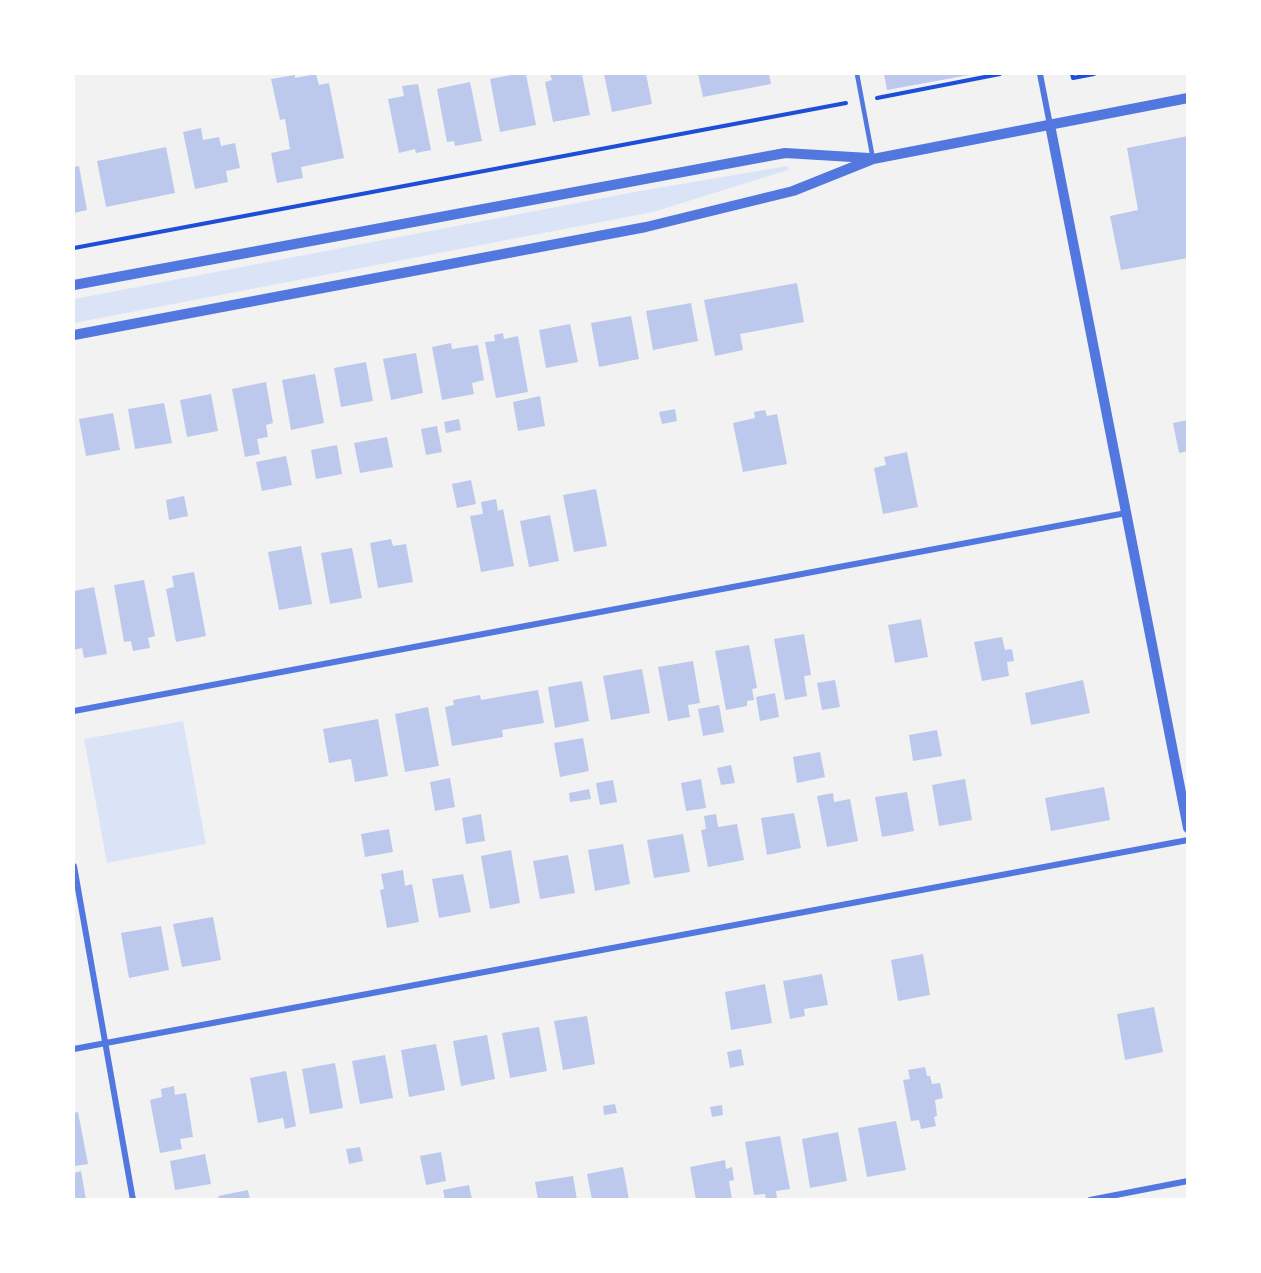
<!DOCTYPE html>
<html>
<head>
<meta charset="utf-8">
<style>
  body { margin:0 }
  #map { position:relative; width:1261px; height:1273px; overflow:hidden; background:#f2f2f2; font-family:"Titillium Web",sans-serif }
  canvas { display:block }
  .frame { position:absolute; inset:0; border:75px solid #fff; pointer-events:none }
</style>
</head>
<body>
<div id="map">
<canvas width="1261" height="1273"></canvas>
<div class="frame"></div>
</div>
<script>
const g = document.querySelector('canvas').getContext('2d');
g.lineJoin = 'round';
function fillPath(path, color) { g.fillStyle = color; g.fill(path, 'evenodd'); }
const poly = rows => new Path2D(rows.map(r => 'M' + r).join(''));
function stroke(path, color, width, dash) { g.strokeStyle = color; g.lineWidth = width; g.lineCap = dash ? 'butt' : 'round'; g.setLineDash(dash || []); g.stroke(path); }
const green = poly([
  [787,166,789,168,788,170,653,212,74,323,74,299,640,191],
  [183,721,206,844,107,863,84,739]
]);
const building = poly([
  [316,74,319,85,329,83,344,158,301,167,303,178,277,183,271,153,290,149,285,119,280,120,271,79,295,75,295,78],
  [516,74,526,74,536,125,500,132,490,79],
  [550,74,582,74,590,115,553,122,545,82,552,80],
  [604,74,646,74,652,104,612,112],
  [698,74,769,74,771,84,703,97],
  [884,74,968,74,969,75,887,90],
  [470,82,482,141,455,146,454,141,447,142,437,89],
  [418,84,431,150,416,153,415,149,399,153,388,99,404,96,402,86],
  [201,128,203,140,219,137,221,146,235,143,240,168,226,171,228,182,195,189,183,132],
  [1188,136,1188,258,1121,270,1110,216,1138,210,1127,148],
  [166,147,175,193,106,207,97,161],
  [79,166,87,210,74,213,74,167],
  [797,283,804,322,740,334,743,350,715,356,704,300],
  [691,303,698,341,653,350,646,311],
  [631,316,639,359,599,367,591,323],
  [570,324,578,362,546,368,539,330],
  [503,333,504,339,518,336,528,392,496,398,485,342,495,341,494,335],
  [451,343,452,349,478,345,484,380,472,383,474,394,442,400,432,347],
  [416,353,423,393,391,400,383,359],
  [366,362,373,401,341,407,334,368],
  [315,374,324,423,291,430,282,380],
  [266,382,273,423,266,425,268,437,257,439,260,454,245,457,232,389],
  [211,394,218,431,187,437,180,400],
  [540,396,545,426,518,431,513,402],
  [164,403,172,443,135,449,128,409],
  [675,409,677,421,662,424,659,412],
  [765,410,767,416,777,414,787,464,743,472,733,423,755,418,754,412],
  [113,413,120,450,86,456,79,419],
  [459,419,461,430,446,433,444,422],
  [1188,420,1188,451,1179,453,1173,423],
  [437,426,442,452,426,455,421,429],
  [387,437,393,467,360,473,354,443],
  [337,445,342,474,316,479,311,450],
  [907,452,918,507,883,514,874,468,886,465,884,457],
  [286,456,292,485,262,491,256,462],
  [471,480,476,504,457,508,452,484],
  [596,489,607,546,574,552,563,495],
  [184,496,188,516,169,520,166,500],
  [496,499,498,511,503,509,514,566,481,572,470,516,483,514,481,502],
  [550,515,559,561,529,567,520,521],
  [391,539,393,546,406,544,413,582,378,588,370,543],
  [301,546,312,604,279,610,268,552],
  [352,548,362,598,330,604,321,553],
  [194,572,206,636,176,642,166,589,174,587,172,576],
  [144,580,155,636,148,638,150,648,133,651,131,641,124,642,114,585],
  [94,587,107,654,84,658,82,648,74,650,74,591],
  [921,619,928,657,895,663,888,625],
  [804,634,811,675,804,676,807,696,785,700,774,639],
  [1002,637,1005,650,1012,649,1014,661,1007,662,1009,676,982,681,974,642],
  [749,645,757,688,752,689,754,700,747,701,747,706,726,710,715,651],
  [693,661,700,703,688,705,690,717,668,721,658,667],
  [642,669,650,713,611,720,603,676],
  [835,680,840,707,822,710,817,683],
  [1083,680,1090,713,1031,725,1025,693],
  [582,681,589,721,555,728,548,687],
  [538,690,544,723,502,730,503,737,452,746,445,707,454,705,453,700,480,695,481,700],
  [775,693,779,717,760,721,756,697],
  [719,705,724,732,703,736,698,709],
  [428,707,439,766,405,772,395,714],
  [378,719,388,776,355,782,351,759,329,763,323,729],
  [937,730,942,756,913,761,909,735],
  [583,738,589,771,560,777,554,743],
  [820,752,825,777,797,783,793,757],
  [731,765,735,783,721,785,717,768],
  [450,778,455,807,435,811,430,782],
  [701,779,706,808,686,811,681,783],
  [965,779,972,820,939,826,932,785],
  [613,780,617,802,600,805,596,783],
  [1104,787,1110,820,1051,831,1045,798],
  [589,789,591,799,570,802,569,793],
  [907,792,914,831,882,837,875,797],
  [833,793,834,802,850,799,858,841,827,847,817,796],
  [794,813,801,848,767,855,761,818],
  [481,814,485,841,466,844,462,818],
  [716,814,718,827,737,824,744,860,708,867,701,830,706,829,704,816],
  [389,829,393,852,365,857,361,834],
  [683,834,690,872,654,878,647,840],
  [623,844,630,884,595,891,588,850],
  [511,850,520,903,490,909,481,856],
  [568,855,575,893,540,899,533,861],
  [403,870,405,886,412,884,419,922,387,928,380,890,384,889,381,874],
  [463,874,471,912,439,918,432,879],
  [213,917,221,960,182,967,173,924],
  [161,926,169,970,129,978,121,933],
  [923,954,930,995,898,1001,891,960],
  [822,974,828,1005,804,1009,805,1016,790,1019,783,981],
  [765,984,772,1023,731,1030,725,992],
  [1154,1007,1163,1052,1125,1060,1117,1014],
  [587,1016,595,1064,563,1070,554,1021],
  [539,1027,547,1071,510,1078,502,1033],
  [487,1035,495,1079,461,1086,453,1041],
  [436,1044,445,1090,409,1097,401,1050],
  [741,1049,744,1065,730,1068,727,1052],
  [385,1055,393,1098,360,1104,352,1061],
  [335,1063,343,1108,310,1114,302,1069],
  [925,1067,927,1076,930,1076,932,1084,940,1083,943,1098,935,1100,937,1116,934,1117,936,1126,921,1129,919,1120,911,1121,903,1080,910,1079,908,1070],
  [286,1071,296,1126,285,1129,283,1118,258,1123,250,1078],
  [174,1086,175,1095,186,1093,193,1137,180,1139,182,1149,160,1153,150,1100,162,1097,161,1089],
  [615,1104,617,1113,604,1115,603,1106],
  [722,1105,723,1115,712,1117,710,1107],
  [78,1112,88,1164,74,1166,74,1113],
  [896,1121,906,1170,867,1177,858,1128],
  [838,1132,847,1181,810,1188,802,1139],
  [780,1136,790,1189,776,1191,777,1199,766,1200,765,1194,754,1195,745,1142],
  [360,1147,363,1161,349,1164,346,1149],
  [441,1152,446,1181,426,1185,420,1156],
  [205,1154,211,1184,175,1190,170,1161],
  [725,1160,726,1169,732,1167,734,1180,729,1181,732,1200,696,1200,690,1167],
  [623,1167,629,1200,592,1200,587,1174],
  [81,1171,86,1200,74,1200,74,1173],
  [573,1176,577,1200,538,1200,535,1182],
  [469,1185,472,1200,445,1200,443,1190],
  [248,1190,250,1200,219,1200,218,1196]
]);
const path = poly([
  [1072,74,1073,78,1094,74],
  [877,98,1000,74],
  [74,248,846,103]
]);
const service = poly([
  [857,74,873,159]
]);
const minor = poly([
  [1040,74,1050,125],
  [74,711,1126,513],
  [74,866,133,1200],
  [74,1049,1188,840],
  [1090,1200,1188,1181]
]);
const tertiary = poly([
  [1050,125,1188,828],
  [74,285,785,153,869,158],
  [74,335,646,227,793,191,873,159,1188,98]
]);
fillPath(green, '#dbe4f7');
fillPath(building, '#bdc9ec');
stroke(path, '#1d4ed8', 4);
stroke(service, '#5277de', 4.5);
stroke(minor, '#5277de', 6);
stroke(tertiary, '#5277de', 10);
</script>
</body>
</html>
